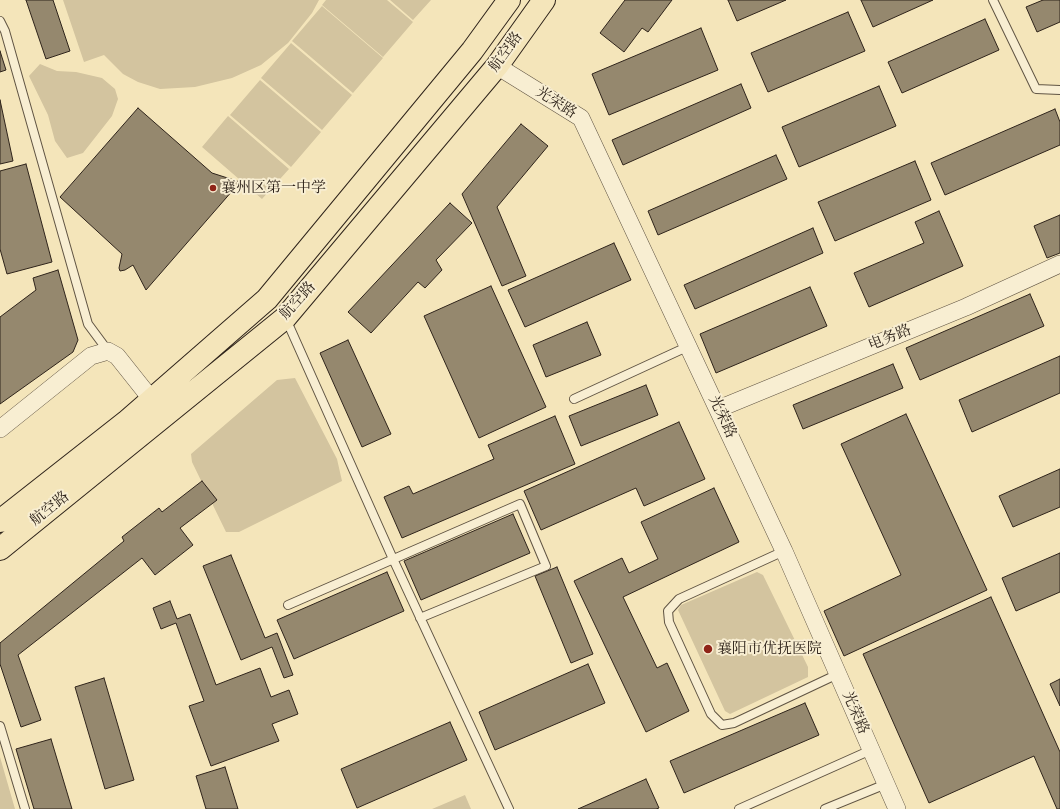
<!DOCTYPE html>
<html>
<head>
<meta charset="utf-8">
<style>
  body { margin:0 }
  canvas { display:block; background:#f4e5ba }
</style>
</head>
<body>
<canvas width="1060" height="809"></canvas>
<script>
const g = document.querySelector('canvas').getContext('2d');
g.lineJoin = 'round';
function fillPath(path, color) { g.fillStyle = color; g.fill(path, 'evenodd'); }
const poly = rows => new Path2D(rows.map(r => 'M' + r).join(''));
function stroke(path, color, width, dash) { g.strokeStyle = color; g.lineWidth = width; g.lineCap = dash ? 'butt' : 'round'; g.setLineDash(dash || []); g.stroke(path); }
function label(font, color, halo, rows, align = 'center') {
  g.font = font + ' "Gentium Book Plus","Noto Serif SC",serif'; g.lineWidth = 4; g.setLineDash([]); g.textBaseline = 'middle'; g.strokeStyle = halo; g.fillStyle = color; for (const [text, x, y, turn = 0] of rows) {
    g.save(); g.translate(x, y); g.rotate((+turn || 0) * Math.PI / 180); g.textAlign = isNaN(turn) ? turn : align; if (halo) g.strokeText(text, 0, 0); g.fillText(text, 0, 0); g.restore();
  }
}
const green = poly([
  [63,0,319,0,312,13,288,43,261,65,232,78,195,87,160,89,138,82,123,74,104,55,84,62],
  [326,0,387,0,413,22,383,57,322,5],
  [390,0,431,0,413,20],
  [322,6,383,58,353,93,292,41],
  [291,43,352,95,322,130,261,78],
  [40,64,57,71,76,72,102,78,115,89,118,99,112,116,83,153,67,158,55,141,48,115,29,76],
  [260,80,321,132,291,167,230,115],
  [228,116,289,169,262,199,202,147],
  [295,378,337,459,342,481,239,532,226,532,192,462,191,454,277,380],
  [757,572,763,575,808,667,808,677,730,714,725,711,678,610,681,605],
  [0,757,15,809,0,809],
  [465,795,471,809,432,809]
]);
const building = poly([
  [26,0,53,0,70,51,46,59,26,0],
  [625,0,672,0,648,32,642,28,624,52,600,33,625,0],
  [728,0,786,0,737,21,728,0],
  [861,0,933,0,873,27,861,0],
  [1043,0,1060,0,1060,22,1037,32,1026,7,1043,0],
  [848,12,865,51,768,92,751,53,848,12],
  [985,19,999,50,902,93,888,62,985,19],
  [701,28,718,70,609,115,592,74,701,28],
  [0,51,6,70,0,72,0,51],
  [741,84,751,108,623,165,612,140,741,84],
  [879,86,896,126,799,167,782,127,879,86],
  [0,100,13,161,0,164,0,100],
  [138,108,212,173,240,182,146,290,133,265,125,270,120,271,119,268,122,254,60,197,138,108],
  [1055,109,1060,122,1060,145,945,195,931,163,1055,109],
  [521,124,548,146,497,207,526,276,502,286,462,194,521,124],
  [776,155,787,179,658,235,648,211,776,155],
  [915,161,931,200,835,241,818,202,915,161],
  [26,164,52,262,7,274,0,249,0,171,26,164],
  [450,203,472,223,436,260,442,270,425,288,418,282,371,333,348,312,450,203],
  [939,211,963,266,869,307,854,273,924,243,915,222,939,211],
  [1060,215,1060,253,1047,258,1034,226,1060,215],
  [813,228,823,253,695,309,684,285,813,228],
  [614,243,631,280,525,327,508,290,614,243],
  [58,270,78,340,73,352,0,404,0,317,36,290,33,278,58,270],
  [491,286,546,407,479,438,424,316,491,286],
  [810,287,827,326,716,373,700,334,810,287],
  [1030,294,1044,326,920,380,906,348,1030,294],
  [587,322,601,355,546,377,533,345,587,322],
  [348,340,391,434,362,447,320,353,348,340],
  [1060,356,1060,393,972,432,959,400,1060,356],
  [893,364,903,388,803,429,793,405,893,364],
  [646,385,658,415,581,446,569,416,646,385],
  [906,414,987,590,844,656,824,611,901,575,841,444,906,414],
  [555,416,575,464,402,538,384,497,409,486,413,494,494,459,488,445,555,416],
  [679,422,705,479,644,506,636,488,541,530,524,491,679,422],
  [1060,469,1060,507,1013,527,999,496,1060,469],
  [202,481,217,500,180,528,193,545,155,575,142,558,18,655,41,720,21,727,0,664,0,643,124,541,122,537,159,508,162,512,202,481],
  [714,488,739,542,623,597,657,668,667,663,689,711,646,732,574,581,622,558,629,573,658,559,641,522,714,488],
  [513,514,530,553,421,600,404,561,513,514],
  [1060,553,1060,592,1016,611,1002,578,1060,553],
  [231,555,265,638,277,633,293,675,284,678,272,647,241,660,203,566,231,555],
  [557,567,593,654,571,663,535,576,557,567],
  [387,572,404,611,294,659,277,620,387,572],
  [991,597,1060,752,1060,809,1057,809,1034,756,929,803,863,654,991,597],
  [170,601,177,619,190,614,216,685,260,668,271,697,289,690,298,714,272,724,279,741,211,766,189,706,204,701,176,623,161,629,153,608,170,601],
  [588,664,605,703,495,750,479,712,588,664],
  [104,678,134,780,105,789,75,687,104,678],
  [1060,679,1060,706,1050,684,1060,679],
  [805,703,819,735,684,793,670,761,805,703],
  [450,722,467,760,357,808,341,769,450,722],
  [51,739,72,809,34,809,16,749,51,739],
  [225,767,238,809,206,809,196,776,225,767],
  [646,779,659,808,656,809,578,809,646,779]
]);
const service = poly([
  [993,0,1036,89,1060,90],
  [0,21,5,31,88,324,108,351],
  [286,319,393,559,509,809],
  [574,399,689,346],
  [784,551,679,599,668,611,669,622,711,714,722,725,734,723,838,674],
  [288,605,520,504,546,566,420,618],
  [0,726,25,809],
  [739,809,871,750],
  [825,809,886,784]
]);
const minor = poly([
  [497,66,581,118,784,551,897,809],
  [718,409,966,307,1060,264],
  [0,429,91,356,108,351,117,356,152,400]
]);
const primary = poly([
  [0,521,126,422,267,299,472,51,509,0],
  [0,549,285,318,497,66,544,0]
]);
const markers = [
  [213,188,4,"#8f2418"],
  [708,649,5,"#8f2418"]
];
const streetNames = [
  ["航空路",506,52,-54],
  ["光荣路",556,103,32],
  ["航空路",298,301,-48],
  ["电务路",890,338,-22],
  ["光荣路",722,417,65],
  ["航空路",50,509,-39],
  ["光荣路",855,713,67]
];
const poiNames = [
  ["襄州区第一中学",221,188],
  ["襄阳市优抚医院",717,649]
];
fillPath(green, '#d3c49f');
fillPath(building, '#95886e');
stroke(building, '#2f241b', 1);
stroke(service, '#605443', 10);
stroke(minor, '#605443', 18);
stroke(primary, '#2f241b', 24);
stroke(service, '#f8eed2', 8);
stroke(minor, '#f8eed2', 17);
stroke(primary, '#f4e5ba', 22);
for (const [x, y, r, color] of markers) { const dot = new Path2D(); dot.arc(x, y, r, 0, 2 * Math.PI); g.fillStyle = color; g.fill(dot); stroke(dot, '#f8eed2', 1.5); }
label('15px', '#2f241b', '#f8eed2', streetNames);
label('15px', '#2f241b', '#f8eed2', poiNames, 'left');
</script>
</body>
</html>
